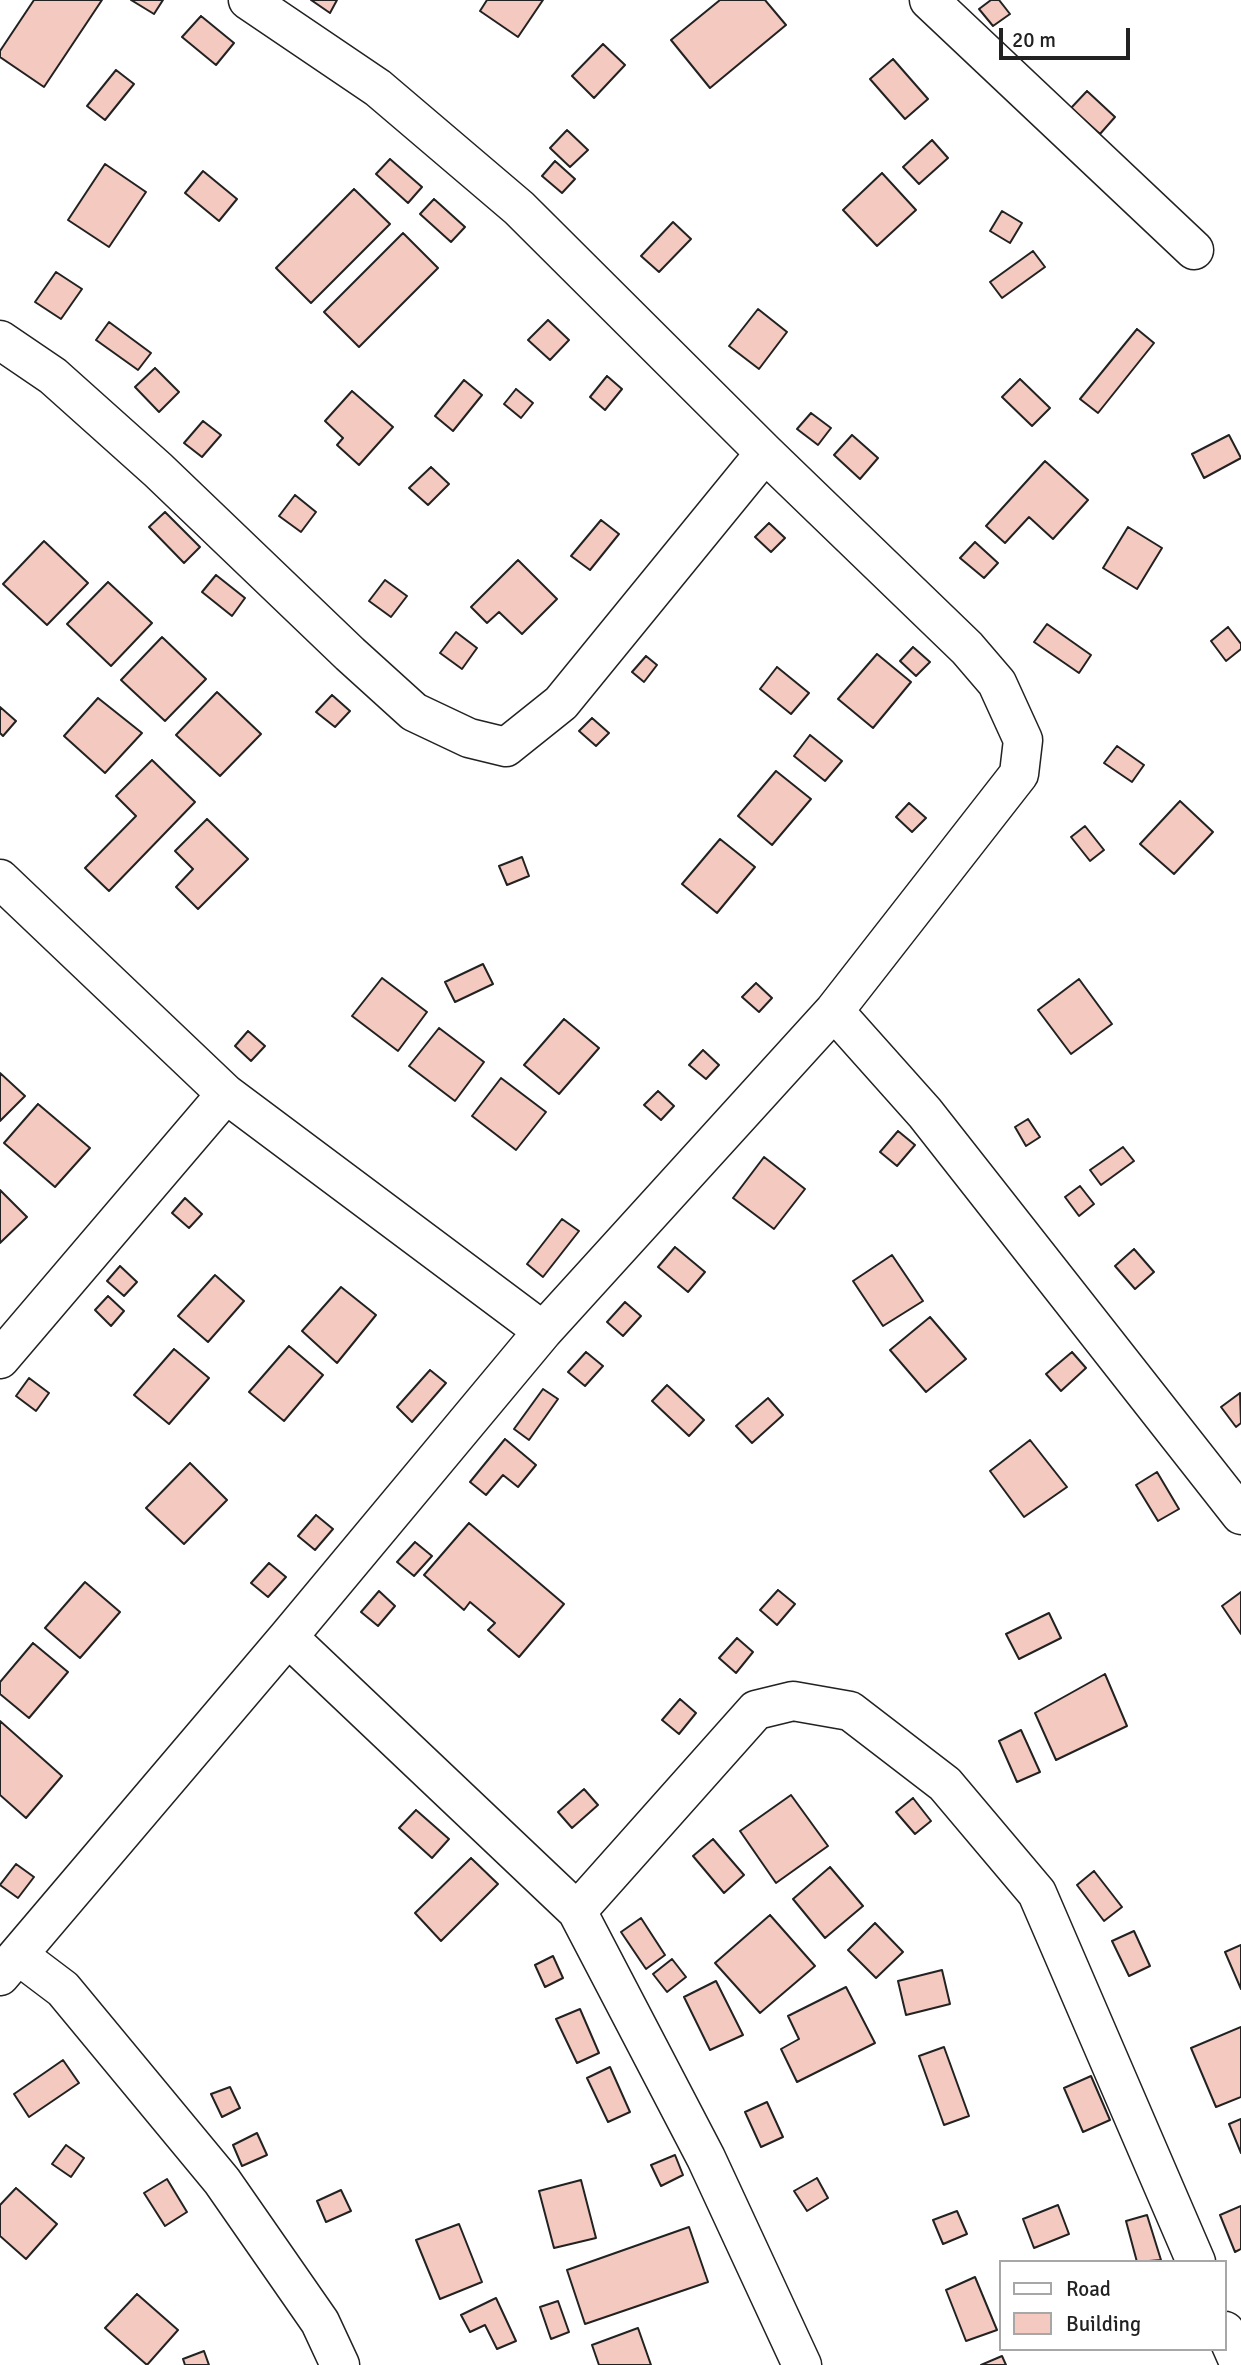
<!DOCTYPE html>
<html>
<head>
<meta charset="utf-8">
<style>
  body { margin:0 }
  #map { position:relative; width:1241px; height:2365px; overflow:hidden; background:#fff; font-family:Signika,sans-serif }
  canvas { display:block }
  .legend { position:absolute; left:999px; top:2260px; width:228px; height:91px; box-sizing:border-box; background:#fff; border:2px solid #a7a7a7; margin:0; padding:9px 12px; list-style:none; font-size:21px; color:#222 }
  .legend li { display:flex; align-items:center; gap:14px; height:35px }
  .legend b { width:35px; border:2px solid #a7a7a7 }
  .scale { position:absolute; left:999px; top:28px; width:131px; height:32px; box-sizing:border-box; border:4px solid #222; border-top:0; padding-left:9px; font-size:21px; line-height:24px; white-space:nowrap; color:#222; -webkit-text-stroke:5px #fff; paint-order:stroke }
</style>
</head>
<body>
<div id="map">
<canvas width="1241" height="2365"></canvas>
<ul class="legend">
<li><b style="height:9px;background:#fff"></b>Road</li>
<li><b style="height:19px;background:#f3c9c0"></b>Building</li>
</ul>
<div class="scale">20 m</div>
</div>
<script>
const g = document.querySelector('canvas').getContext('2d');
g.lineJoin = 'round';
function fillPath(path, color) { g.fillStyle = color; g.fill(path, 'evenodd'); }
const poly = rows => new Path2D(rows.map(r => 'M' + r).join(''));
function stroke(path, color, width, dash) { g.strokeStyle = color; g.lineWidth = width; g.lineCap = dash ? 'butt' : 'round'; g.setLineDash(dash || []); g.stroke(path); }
const building = poly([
  [34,0,102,0,44,87,0,57,0,51,34,0],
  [131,0,163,0,154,14,131,0],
  [311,0,337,0,330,13,311,0],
  [487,0,543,0,518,37,480,11,487,0],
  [720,0,765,0,786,25,710,88,671,40,720,0],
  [991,0,999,0,1010,14,993,26,979,9,991,0],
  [201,16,234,43,216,65,182,37,201,16],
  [603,44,625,65,594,98,572,76,603,44],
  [893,59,928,99,905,119,870,79,893,59],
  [116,70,134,84,105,120,87,106,116,70],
  [1087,91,1115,117,1100,134,1071,108,1087,91],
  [567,130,588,150,570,167,550,148,567,130],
  [932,140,948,158,919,184,903,167,932,140],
  [390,159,422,187,408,203,376,174,390,159],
  [555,161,575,179,562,193,542,176,555,161],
  [105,164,146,192,109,247,68,220,105,164],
  [203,171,237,199,219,221,185,193,203,171],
  [882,173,916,210,877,246,843,210,882,173],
  [354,189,390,224,311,303,276,268,354,189],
  [434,199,465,227,451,242,420,214,434,199],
  [1002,211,1022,223,1010,243,990,231,1002,211],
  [673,222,691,239,659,272,641,256,673,222],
  [403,233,438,268,359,347,324,312,403,233],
  [1033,251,1045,267,1002,298,990,282,1033,251],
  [56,272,82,289,61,319,35,302,56,272],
  [758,309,787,332,759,369,729,346,758,309],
  [548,320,569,340,550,360,528,340,548,320],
  [109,322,151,353,138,370,96,340,109,322],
  [1137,329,1154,343,1098,413,1080,399,1137,329],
  [155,368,179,392,159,412,135,387,155,368],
  [607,376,622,389,605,410,590,397,607,376],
  [1020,379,1050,408,1032,426,1002,397,1020,379],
  [464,380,482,395,453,431,435,416,464,380],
  [516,389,533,403,521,418,504,404,516,389],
  [352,391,393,427,359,465,337,445,343,438,325,421,352,391],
  [811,413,831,428,818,445,797,429,811,413],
  [203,421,221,435,202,457,184,443,203,421],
  [852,435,878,458,860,479,834,455,852,435],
  [1229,435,1241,458,1204,478,1192,454,1229,435],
  [1045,461,1088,500,1053,539,1029,517,1005,543,986,526,1045,461],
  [431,467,449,484,428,505,409,488,431,467],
  [295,495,316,512,301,532,279,516,295,495],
  [165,512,200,547,184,563,149,527,165,512],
  [601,520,619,534,590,570,571,556,601,520],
  [769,523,785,538,771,552,755,537,769,523],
  [1128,527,1162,548,1137,589,1103,568,1128,527],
  [44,541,88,583,47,625,3,584,44,541],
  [975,542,998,563,984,578,960,558,975,542],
  [518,560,557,599,522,634,499,612,487,623,471,607,518,560],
  [216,575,245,598,232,616,202,592,216,575],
  [385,580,407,596,391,617,369,601,385,580],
  [108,582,152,623,111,666,67,624,108,582],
  [1047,624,1091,655,1079,673,1034,642,1047,624],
  [1228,627,1241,644,1241,649,1226,661,1211,641,1228,627],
  [456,632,477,648,462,669,440,653,456,632],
  [162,637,206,679,165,721,121,680,162,637],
  [913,647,930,662,916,676,900,661,913,647],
  [877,654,911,682,873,728,838,699,877,654],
  [646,656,657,665,644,682,632,672,646,656],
  [777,667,809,693,791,714,760,689,777,667],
  [217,692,261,734,220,776,176,735,217,692],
  [332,695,350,711,335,727,316,712,332,695],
  [98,698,142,733,105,773,64,736,98,698],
  [0,707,16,721,3,736,0,733,0,707],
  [592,718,609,733,596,746,579,731,592,718],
  [810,735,842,761,825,781,794,756,810,735],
  [1117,746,1144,765,1132,782,1104,763,1117,746],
  [152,760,195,802,109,891,85,868,136,816,116,796,152,760],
  [776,771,811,799,772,845,738,816,776,771],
  [1180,801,1213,832,1174,874,1140,844,1180,801],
  [909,803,926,818,912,832,896,817,909,803],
  [207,819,248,859,198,909,176,887,193,869,175,851,207,819],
  [1085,826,1104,850,1090,861,1071,837,1085,826],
  [720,839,755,867,717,913,682,884,720,839],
  [522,857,529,876,507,885,499,866,522,857],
  [483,964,493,984,455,1002,445,982,483,964],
  [382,978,427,1012,398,1051,352,1016,382,978],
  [1079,979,1112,1024,1071,1054,1038,1010,1079,979],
  [756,983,772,998,759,1012,742,997,756,983],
  [564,1019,599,1048,559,1094,524,1065,564,1019],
  [439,1028,484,1062,455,1101,409,1066,439,1028],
  [248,1031,265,1046,251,1061,235,1046,248,1031],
  [703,1050,719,1065,706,1079,689,1065,703,1050],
  [0,1073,25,1096,0,1121,0,1073],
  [501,1078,546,1112,516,1150,472,1116,501,1078],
  [658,1091,674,1106,661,1120,644,1105,658,1091],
  [38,1104,90,1148,55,1187,4,1143,38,1104],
  [1028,1119,1040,1137,1026,1146,1015,1127,1028,1119],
  [898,1131,915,1145,897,1166,880,1152,898,1131],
  [1123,1147,1134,1161,1101,1185,1090,1170,1123,1147],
  [764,1157,805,1189,774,1229,733,1198,764,1157],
  [1080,1186,1094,1204,1079,1216,1065,1197,1080,1186],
  [0,1190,27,1217,0,1243,0,1190],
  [185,1198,202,1214,189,1228,172,1213,185,1198],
  [562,1219,579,1231,543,1277,527,1264,562,1219],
  [675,1247,705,1272,688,1292,658,1267,675,1247],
  [1134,1249,1154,1272,1135,1289,1115,1266,1134,1249],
  [892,1255,923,1301,883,1326,853,1281,892,1255],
  [120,1266,137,1282,124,1296,107,1281,120,1266],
  [215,1275,244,1301,208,1342,178,1316,215,1275],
  [341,1287,376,1315,337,1363,302,1331,341,1287],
  [108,1296,124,1311,111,1326,95,1310,108,1296],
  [625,1302,641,1316,623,1336,607,1322,625,1302],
  [930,1317,966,1359,926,1392,890,1350,930,1317],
  [289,1346,323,1375,284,1421,249,1392,289,1346],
  [174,1349,209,1378,169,1424,134,1395,174,1349],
  [586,1352,603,1366,585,1386,568,1372,586,1352],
  [1072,1352,1086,1368,1061,1391,1046,1374,1072,1352],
  [430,1370,446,1383,412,1422,397,1407,430,1370],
  [29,1378,49,1393,36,1411,16,1396,29,1378],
  [667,1385,704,1420,689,1436,652,1401,667,1385],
  [543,1389,558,1399,529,1440,514,1429,543,1389],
  [1240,1393,1241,1423,1236,1427,1221,1407,1240,1393],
  [768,1398,783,1415,752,1443,736,1426,768,1398],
  [505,1439,536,1465,518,1487,503,1475,486,1495,470,1482,505,1439],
  [1030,1440,1067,1487,1024,1517,990,1471,1030,1440],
  [190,1463,227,1500,184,1544,146,1508,190,1463],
  [1157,1472,1179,1509,1158,1521,1136,1485,1157,1472],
  [316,1515,333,1529,315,1550,298,1536,316,1515],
  [469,1523,564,1604,519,1657,488,1630,495,1623,470,1602,464,1610,424,1575,469,1523],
  [415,1542,432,1556,414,1576,397,1562,415,1542],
  [269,1563,286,1577,268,1597,251,1583,269,1563],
  [85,1582,120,1612,80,1658,45,1628,85,1582],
  [778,1590,795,1604,777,1625,760,1610,778,1590],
  [379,1591,395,1606,378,1626,361,1612,379,1591],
  [1241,1592,1241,1634,1222,1606,1241,1592],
  [1049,1613,1061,1638,1019,1659,1006,1634,1049,1613],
  [737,1638,753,1652,736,1673,719,1658,737,1638],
  [33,1643,68,1672,29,1718,0,1694,0,1682,33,1643],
  [1105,1674,1127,1726,1056,1760,1035,1713,1105,1674],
  [680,1699,696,1713,679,1734,662,1720,680,1699],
  [0,1721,62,1776,26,1818,0,1795,0,1721],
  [1021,1730,1040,1772,1017,1782,999,1741,1021,1730],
  [584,1789,598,1805,572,1828,558,1812,584,1789],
  [791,1795,828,1846,776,1883,740,1831,791,1795],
  [913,1798,931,1821,915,1834,896,1812,913,1798],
  [416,1810,449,1839,432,1858,399,1828,416,1810],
  [713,1839,744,1875,724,1893,693,1856,713,1839],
  [471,1858,498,1884,441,1941,415,1913,471,1858],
  [16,1864,34,1877,18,1898,0,1885,16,1864],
  [830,1867,863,1906,825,1938,793,1899,830,1867],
  [1094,1871,1122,1907,1104,1921,1077,1885,1094,1871],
  [770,1915,815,1966,760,2013,715,1963,770,1915],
  [641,1918,665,1955,646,1969,621,1932,641,1918],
  [875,1923,903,1952,876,1978,848,1950,875,1923],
  [1134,1931,1150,1966,1129,1976,1112,1941,1134,1931],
  [1241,1945,1241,1989,1225,1952,1241,1945],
  [553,1956,563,1978,545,1987,535,1965,553,1956],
  [672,1959,686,1977,667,1992,653,1974,672,1959],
  [942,1970,950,2004,906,2015,898,1981,942,1970],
  [716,1981,743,2035,710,2050,684,1997,716,1981],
  [846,1987,875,2043,797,2082,781,2049,799,2039,788,2016,846,1987],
  [580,2009,599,2053,577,2063,556,2019,580,2009],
  [1241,2027,1241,2097,1216,2107,1191,2048,1241,2027],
  [944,2047,969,2116,944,2125,919,2056,944,2047],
  [63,2060,79,2083,29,2117,14,2094,63,2060],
  [610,2067,630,2112,608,2122,587,2078,610,2067],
  [1091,2076,1110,2120,1083,2132,1064,2088,1091,2076],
  [230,2087,240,2108,222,2117,211,2094,230,2087],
  [767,2102,783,2137,761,2147,745,2112,767,2102],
  [1241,2119,1241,2153,1229,2124,1241,2119],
  [257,2133,267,2155,242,2166,233,2145,257,2133],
  [66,2145,84,2158,71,2177,52,2164,66,2145],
  [675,2155,683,2175,661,2186,651,2165,675,2155],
  [817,2178,828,2198,807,2211,794,2191,817,2178],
  [167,2179,187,2212,165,2226,144,2193,167,2179],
  [581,2180,596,2238,554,2248,539,2191,581,2180],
  [16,2188,57,2224,26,2259,0,2236,0,2205,16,2188],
  [341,2190,351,2211,326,2222,317,2201,341,2190],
  [1058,2205,1069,2234,1034,2248,1023,2219,1058,2205],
  [1241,2206,1241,2249,1235,2252,1220,2215,1241,2206],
  [957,2211,967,2234,943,2244,933,2220,957,2211],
  [1147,2215,1161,2260,1137,2262,1126,2221,1147,2215],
  [459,2224,482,2282,440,2299,416,2240,459,2224],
  [689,2227,708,2282,585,2324,567,2270,689,2227],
  [975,2277,997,2330,966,2341,946,2290,975,2277],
  [137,2294,178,2330,147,2365,105,2328,137,2294],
  [496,2298,516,2341,497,2349,485,2325,470,2332,461,2315,496,2298],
  [558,2301,569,2332,551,2339,540,2307,558,2301],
  [638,2328,651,2365,599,2365,592,2345,638,2328],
  [204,2351,209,2365,185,2365,183,2359,204,2351],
  [1002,2356,1006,2365,981,2365,1002,2356]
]);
const minor = poly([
  [929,0,1194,250],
  [0,340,53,376,158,470,350,654,414,712,469,738,506,747,561,703,765,453],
  [0,879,226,1094],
  [834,1011,925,1113,1241,1515],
  [0,1359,226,1094,543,1331],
  [288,1637,577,1911,706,2158,802,2365],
  [577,1911,756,1710,793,1701,850,1711,945,1784,1037,1893,1196,2262],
  [18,1955,63,1989,222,2181,320,2322,340,2365],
  [0,1976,288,1637,543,1331,834,1011,1019,774,1023,740,997,683,967,648,765,453,519,208,378,88,248,0],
  [1225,2331,1240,2365]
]);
fillPath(building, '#f3c9c0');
stroke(building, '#222', 2);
stroke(minor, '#222', 41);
stroke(minor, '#fff', 38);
</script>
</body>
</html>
